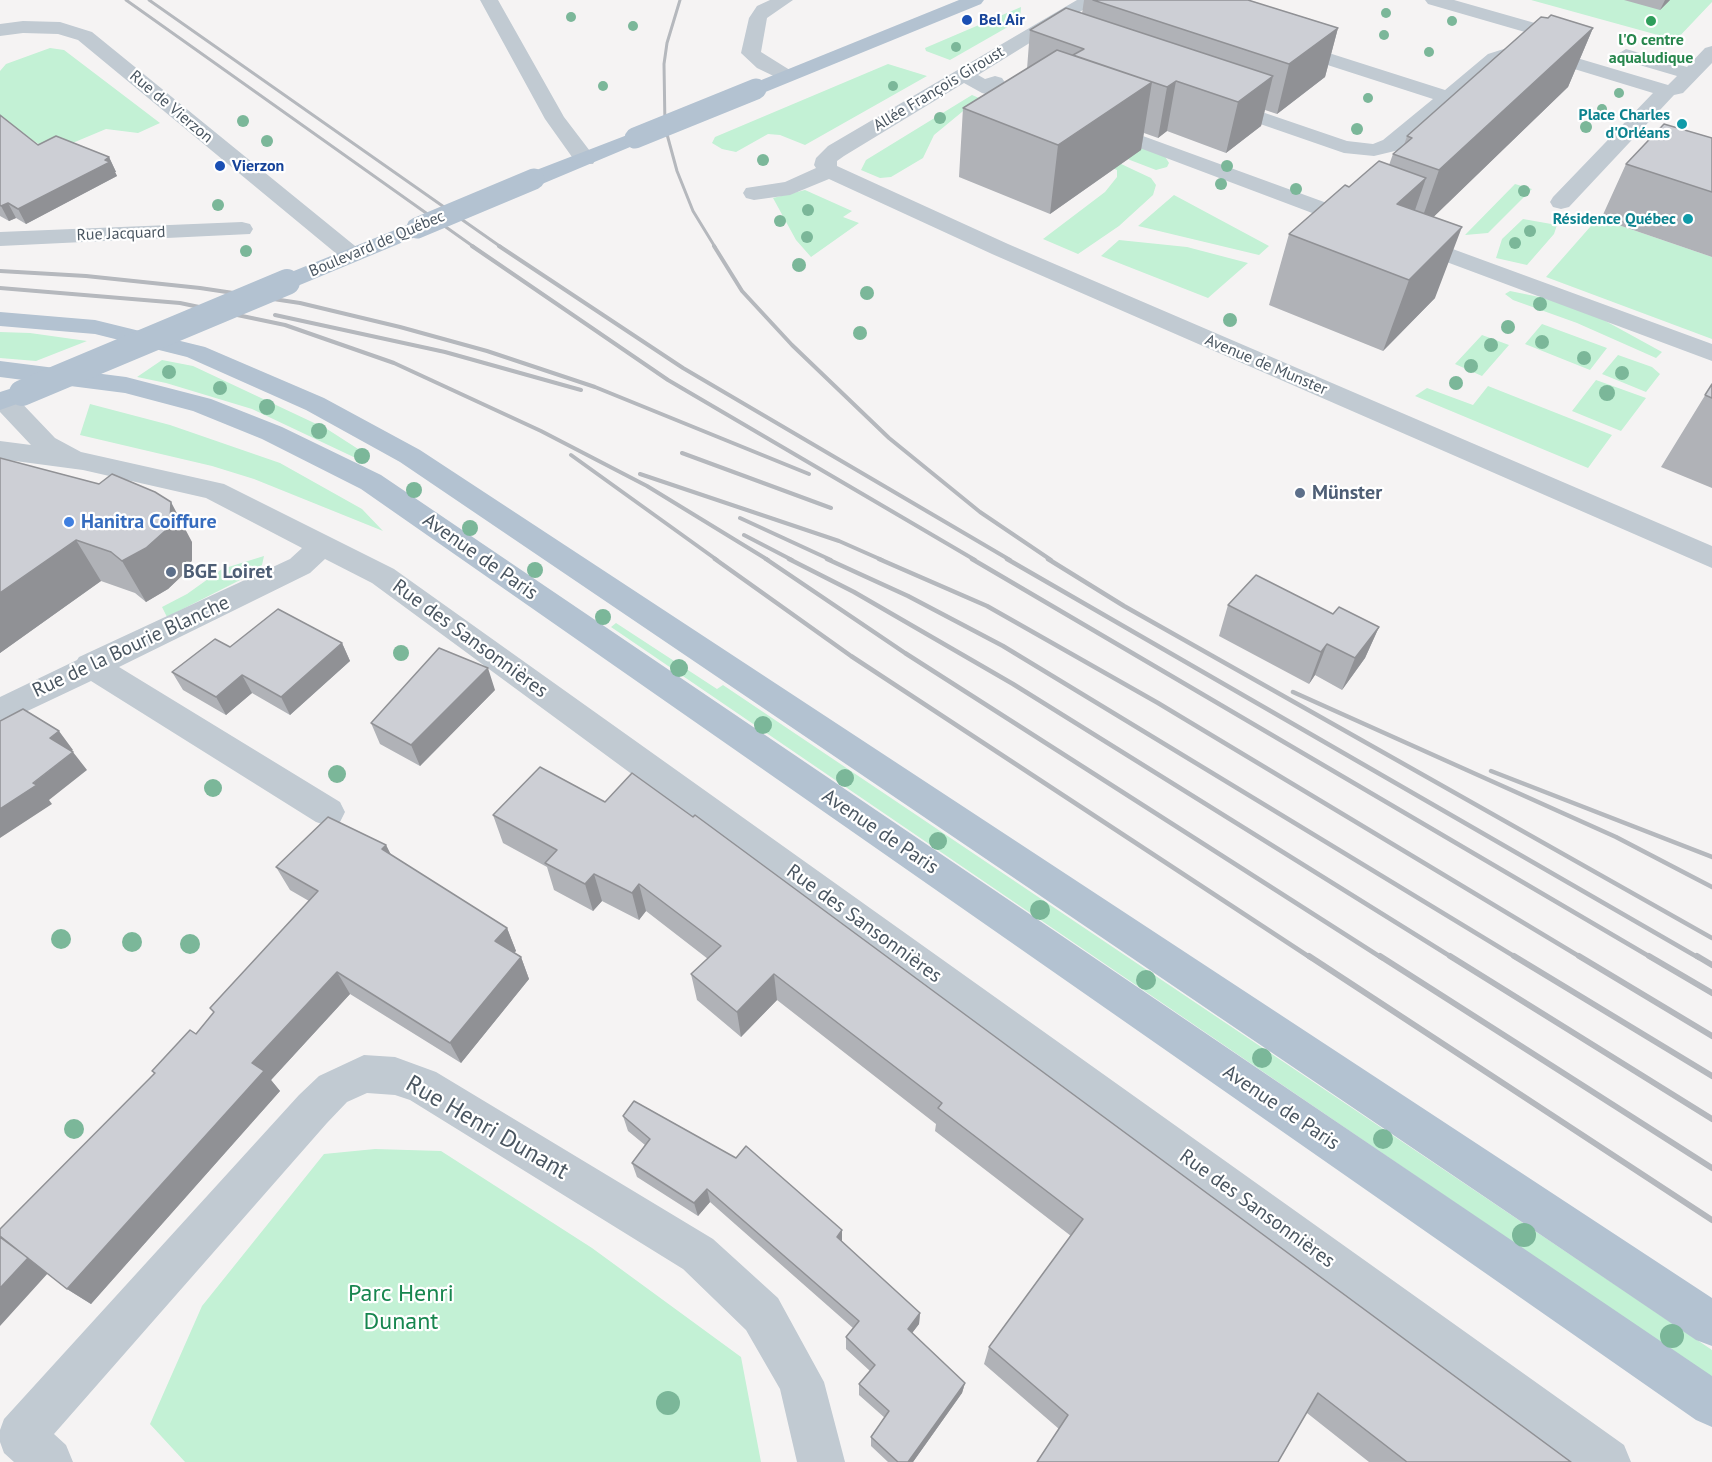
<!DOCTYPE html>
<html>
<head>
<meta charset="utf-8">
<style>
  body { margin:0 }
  canvas { display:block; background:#f5f3f3 }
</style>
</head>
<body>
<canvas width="1712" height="1462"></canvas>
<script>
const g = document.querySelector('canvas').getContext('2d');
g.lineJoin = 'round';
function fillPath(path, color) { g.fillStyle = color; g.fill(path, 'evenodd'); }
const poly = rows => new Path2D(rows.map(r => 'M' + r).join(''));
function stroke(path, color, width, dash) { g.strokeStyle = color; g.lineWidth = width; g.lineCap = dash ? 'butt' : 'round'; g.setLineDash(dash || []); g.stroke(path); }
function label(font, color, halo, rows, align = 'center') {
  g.font = font + ' "PT Sans",sans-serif'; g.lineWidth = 4.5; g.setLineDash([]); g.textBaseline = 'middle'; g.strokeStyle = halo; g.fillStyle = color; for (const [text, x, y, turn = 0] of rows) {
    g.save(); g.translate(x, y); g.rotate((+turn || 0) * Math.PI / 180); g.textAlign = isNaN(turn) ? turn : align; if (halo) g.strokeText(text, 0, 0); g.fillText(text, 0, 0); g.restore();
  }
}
const green = poly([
  [1531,0,1712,0,1712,2,1676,40],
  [1021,7,1020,20,950,60,926,51,925,48],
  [50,48,64,50,160,123,138,133,106,129,51,152,0,119,0,71,6,64],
  [888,64,927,76,805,145,780,135,768,134,736,152,722,149,712,143,715,137],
  [972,95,979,98,934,135,923,158,891,177,880,178,861,170,866,160],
  [1050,115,1164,155,1169,163,1167,167,1156,170,1130,160,1089,142],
  [1015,132,1098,153,1136,171,1151,178,1156,185,1153,195,1119,226,1078,254,1043,239,1105,192,1117,177,1117,170],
  [1515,184,1532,189,1488,233,1465,235],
  [805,190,852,211,843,217,859,223,811,257,796,240,773,198],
  [1174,195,1269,246,1259,255,1138,226],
  [1598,218,1712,257,1712,339,1546,277],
  [1523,219,1557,225,1554,234,1527,265,1496,258,1502,239],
  [1119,240,1187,247,1248,263,1208,298,1101,256],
  [1510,291,1554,300,1600,318,1662,352,1656,358,1577,323,1513,300,1505,294],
  [1542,324,1607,348,1590,370,1525,344],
  [0,332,30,333,87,341,36,361,0,358],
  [1482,335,1509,345,1482,376,1455,364],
  [1618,355,1652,367,1660,374,1646,392,1602,374],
  [162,360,193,366,327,429,369,456,362,461,252,409,166,383,137,377],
  [1596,380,1646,398,1621,431,1572,411],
  [1488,386,1612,435,1588,468,1415,396,1427,388,1473,405],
  [90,404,170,425,280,463,362,509,383,531,254,479,212,466,80,435],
  [264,556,262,565,250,575,167,617,162,607,187,594,222,569],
  [616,623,717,689,723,685,1712,1350,1712,1378,611,627],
  [375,1149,441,1151,592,1248,741,1357,761,1462,185,1462,150,1424,202,1306,324,1154]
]);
const minor = poly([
  [480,0,498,0,564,117,596,159,593,164,577,164,545,119,480,0],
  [770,0,793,0,767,18,761,52,793,72,796,76,793,80,786,82,757,68,741,53,749,18,757,6,770,0],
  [1077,0,1099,0,978,75,985,79,995,76,1002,78,1006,84,1004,87,1041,98,1044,102,1041,106,1034,108,982,93,964,83,844,156,837,161,837,166,1008,244,1712,546,1712,568,992,254,829,179,790,195,754,200,746,198,743,193,746,188,785,182,816,168,814,165,816,158,828,146,1077,0],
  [1425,0,1454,0,1577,35,1580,39,1570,45,1563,43,1428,4,1425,0],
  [23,21,60,22,92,32,360,250,364,255,360,260,344,260,78,40,58,34,23,33,0,36,0,24,23,21],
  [1288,40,1445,90,1488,54,1510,47,1550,50,1668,85,1677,76,1619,59,1616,55,1626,49,1687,67,1705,48,1712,46,1712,63,1683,93,1674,95,1569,207,1561,209,1553,207,1550,202,1553,197,1653,93,1548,61,1512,59,1502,62,1399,150,1374,156,1344,153,1214,108,1211,104,1214,100,1221,98,1347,141,1373,144,1383,140,1433,99,1281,50,1278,46,1281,42,1288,40],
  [1099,120,1368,218,1371,223,1368,228,1352,228,1092,130,1089,126,1092,122,1099,120],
  [242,222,250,224,253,229,250,234,0,246,0,232,242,222],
  [1409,233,1712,344,1712,361,1401,245,1397,240,1401,235,1409,233],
  [4,392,13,394,55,438,81,452,224,484,394,569,1624,1445,1631,1462,1567,1462,372,583,325,559,310,573,119,667,340,802,345,812,340,822,328,826,316,822,91,681,0,724,0,697,77,660,79,657,290,559,302,548,206,498,83,470,0,459,0,441,31,445,0,412,0,393,4,392],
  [364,1055,395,1057,436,1072,713,1239,778,1298,824,1382,845,1462,797,1462,780,1389,746,1330,683,1269,410,1100,395,1095,367,1093,347,1102,327,1123,54,1434,66,1445,73,1462,14,1462,4,1453,0,1442,0,1430,4,1419,299,1095,319,1076,364,1055]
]);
const major = poly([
  [959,0,984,0,981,4,763,93,749,93,746,89,749,85,959,0],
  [635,132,642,134,646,138,642,142,542,184,534,186,526,184,523,179,526,174,635,132],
  [417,221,425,223,428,228,425,233,295,287,287,289,279,287,275,282,279,277,417,221],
  [0,312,95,320,205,347,324,398,420,450,1712,1298,1712,1346,1696,1340,400,462,306,410,187,357,95,334,0,326,0,312],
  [0,361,126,377,211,399,282,427,381,475,1712,1376,1712,1427,1696,1420,361,489,262,439,193,411,125,393,0,377,0,361],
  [22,385,31,387,35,393,31,399,0,410,0,392,22,385]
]);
const railFar3 = poly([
  [126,0,474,247],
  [149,0,501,247],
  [680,0,667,43,664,64,665,127,677,171,693,211,715,247]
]);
const railFar2 = poly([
  [472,246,668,380,975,560],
  [499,246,683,368,1010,560],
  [714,246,742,291,792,345,889,438,980,512,1051,560],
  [0,271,86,276,200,288,300,303,400,327,487,351,595,387,809,474],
  [0,288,180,303,285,325,394,363,541,431,647,486,768,560],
  [275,315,445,352,581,390],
  [682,453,831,508],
  [571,455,717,560],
  [640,474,839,541,882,560],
  [740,518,831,560],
  [744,535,792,560]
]);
const railFar1 = poly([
  [715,559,851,656,1311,958],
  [766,559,905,653,1382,958],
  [789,559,854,592,1013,684,1453,958],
  [827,559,908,596,1003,646,1517,958],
  [879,559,987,606,1158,703,1582,958],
  [972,559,1652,958],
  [1007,559,1699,958],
  [1048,559,1124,606,1712,938],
  [1293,692,1616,837,1712,887],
  [1491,771,1712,857]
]);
const rail = poly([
  [1309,956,1712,1220],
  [1380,956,1712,1168],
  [1450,956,1712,1119],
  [1514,956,1712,1076],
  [1579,956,1712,1036],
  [1649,956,1712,993],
  [1697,956,1712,965]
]);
const majorBridgeFar1 = poly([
  [635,138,756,89],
  [417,228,534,179]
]);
const majorBridge = poly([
  [22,393,287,282]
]);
const trees = [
  [1386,13,5],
  [571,17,5],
  [1452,21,5],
  [633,26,5],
  [1384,35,5],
  [956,47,5],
  [1429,52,5],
  [603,86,5],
  [893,86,5],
  [1619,93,5],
  [1368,98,5],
  [1602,109,5],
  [940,118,6],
  [243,121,6],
  [1586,127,6],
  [1357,129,6],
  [267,141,6],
  [763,160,6],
  [1227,166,6],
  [1221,184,6],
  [1296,189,6],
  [1524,191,6],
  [218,205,6],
  [808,210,6],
  [780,221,6],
  [1530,231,6],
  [807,237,6],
  [1515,243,6],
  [246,251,6],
  [799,265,7],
  [867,293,7],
  [1540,304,7],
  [1230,320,7],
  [1508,327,7],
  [860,333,7],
  [1542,342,7],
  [1491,345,7],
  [1584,358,7],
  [1471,366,7],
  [169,372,7],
  [1622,373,7],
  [1456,383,7],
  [220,388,7],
  [1607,393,8],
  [267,407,8],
  [319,431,8],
  [362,456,8],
  [414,490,8],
  [470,528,8],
  [535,570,8],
  [603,617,8],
  [401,653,8],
  [679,668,9],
  [763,725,9],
  [337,774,9],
  [845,778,9],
  [213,788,9],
  [938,841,9],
  [1040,910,10],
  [61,939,10],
  [132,942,10],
  [190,944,10],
  [1146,980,10],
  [1262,1058,10],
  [74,1129,10],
  [1383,1139,10],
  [1524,1235,12],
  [1672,1336,12],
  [668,1403,12]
];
const wall = poly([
  [1084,0,1248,0,1338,28,1325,77,1277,114,1265,110,1261,126,1226,153,1167,131,1158,138,1144,133,1141,150,1050,214,959,177,963,108,1027,69,1030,30,1082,14],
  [1624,0,1670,0,1660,10],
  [1593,28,1568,87,1433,217,1435,298,1383,351,1269,305,1289,234,1349,187,1389,165,1393,154,1404,145,1407,136],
  [0,115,38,145,109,157,116,172,115,172,117,176,26,224,16,218,9,221,0,216],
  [1712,138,1712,257,1601,219,1626,164],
  [1712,384,1712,488,1661,467],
  [0,458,192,542,192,560,187,571,168,589,146,602,135,593,101,581,0,653],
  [1228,605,1333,614,1379,627,1365,658,1342,690,1315,675,1309,684,1219,636],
  [342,643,350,661,290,715,252,693,226,715,183,690,172,672,230,647],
  [495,690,420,766,380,744,371,723],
  [540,767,1571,1462,1369,1462,1307,1413,1059,1429,984,1364,989,1347,1071,1236,935,1131,936,1124,777,1000,741,1037,697,1000,691,974,708,959,646,911,639,920,602,901,593,911,554,890,547,867,503,843,493,815],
  [386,845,391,855,507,928,516,951,513,953,521,957,529,979,461,1063,350,994,271,1080,280,1091,91,1304,67,1289,48,1274,154,1074,152,1071,196,1034,214,1012,210,1008,309,901,290,890,276,867],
  [623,1116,842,1230,842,1242,920,1313,919,1324,912,1333,965,1383,962,1393,913,1462,888,1462,871,1446,871,1437,885,1418,859,1395,859,1384,870,1371,846,1349,846,1337,853,1328,710,1202,698,1216,637,1177,632,1163,645,1145,628,1131]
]);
const shadedWall = poly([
  [1665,0,1670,0,1660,10],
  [1338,28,1325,77,1277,114,1289,64],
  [1593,28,1568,87,1417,233,1439,170],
  [1273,76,1261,126,1226,153,1238,102],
  [1176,81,1167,131,1158,138,1167,87],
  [1152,82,1141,150,1050,214,1058,145],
  [109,157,116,172,115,172,117,176,26,224,18,209],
  [1426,178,1402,248,1397,204],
  [8,203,16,218,9,221,1,206],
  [1462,227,1435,298,1383,351,1409,280],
  [171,502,192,542,192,560,187,571,168,589,146,602,122,561],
  [76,540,101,581,0,653,0,593],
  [1379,627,1365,658,1342,690,1355,658],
  [342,643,350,661,290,715,281,697],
  [1327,644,1315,675,1309,684,1321,652],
  [488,668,495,690,420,766,411,745],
  [242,675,252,693,226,715,216,697],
  [59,731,73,750,64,757,50,738],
  [73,752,87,770,49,800,52,804,0,838,0,809],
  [386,845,398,869,382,849],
  [594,874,602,901,593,911,585,884],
  [639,884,646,911,639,920,632,893],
  [507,928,516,951,504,963,495,941],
  [521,957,529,979,461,1063,450,1043],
  [337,972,350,994,271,1080,280,1091,91,1304,67,1289,252,1063],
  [774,974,777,1000,741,1037,737,1012],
  [707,1189,710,1202,698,1216,694,1203],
  [842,1230,842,1243,837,1237],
  [0,1235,49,1272,0,1326],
  [920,1313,919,1324,906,1341,908,1329],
  [965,1383,962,1393,913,1462,908,1462]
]);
const building = poly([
  [1093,0,1248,0,1338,28,1289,64,1093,0],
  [1066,8,1273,76,1238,102,1176,81,1167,87,1073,55,1084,49,1030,30,1066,8],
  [1551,15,1593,28,1439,170,1393,154,1412,138,1407,136,1541,17,1548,18,1551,15],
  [1057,50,1152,82,1058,145,963,108,1057,50],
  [0,115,38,145,56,136,109,157,105,160,110,162,18,209,8,203,1,206,0,205,0,115],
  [1664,124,1712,138,1712,192,1626,164,1664,124],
  [1379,161,1426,178,1397,204,1462,227,1409,280,1289,234,1345,185,1349,187,1379,161],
  [1712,384,1712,398,1705,395,1712,384],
  [0,458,99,484,112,474,155,492,171,502,170,520,165,531,146,548,122,561,111,552,76,540,0,593,0,458],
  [1256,575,1333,614,1339,607,1379,627,1355,658,1327,644,1321,652,1228,605,1256,575],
  [278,609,342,643,281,697,242,675,216,697,172,672,215,639,230,647,278,609],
  [439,648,488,668,411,745,371,723,439,648],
  [23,709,59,731,50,738,73,752,33,783,37,785,0,809,0,721,23,709],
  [540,767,605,802,632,773,693,817,695,815,1571,1462,1407,1462,1318,1393,1278,1462,1037,1462,1068,1415,989,1347,1083,1219,938,1108,942,1103,774,974,737,1012,691,974,721,946,639,884,632,893,594,874,585,884,545,863,557,850,493,815,540,767],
  [328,817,386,845,382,849,507,928,495,941,521,957,450,1043,337,972,252,1063,264,1071,67,1289,0,1236,0,1229,155,1073,152,1071,190,1030,196,1034,214,1012,210,1008,318,891,276,867,328,817],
  [634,1101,736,1158,746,1146,842,1230,837,1237,920,1313,908,1329,965,1383,908,1462,898,1462,871,1437,889,1411,859,1384,875,1365,846,1337,859,1321,707,1189,694,1203,632,1163,650,1139,623,1116,634,1101],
  [0,1237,28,1258,0,1288,0,1237]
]);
const markers = [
  [967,20,6,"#1a4fb4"],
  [1651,21,6,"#2e9e5b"],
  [1682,124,6,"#0f9aa8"],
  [220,166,6,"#1a4fb4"],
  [1688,219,6,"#0f9aa8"],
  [1300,493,6,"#5c6f8a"],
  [69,522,6,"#3f7fe0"],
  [171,572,6,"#5c6f8a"]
];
const farTransitnames = [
  ["Bel Air",979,20],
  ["Vierzon",232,166]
];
const farLeisurenames = [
  ["l'O centre",1651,40],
  ["aqualudique",1651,58]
];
const farStreetnames = [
  ["Allée François Giroust",939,89,-31],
  ["Rue de Vierzon",171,107,40],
  ["Rue Jacquard",121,234,-2],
  ["Boulevard de Québec",377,244,-23],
  ["Avenue de Munster",1266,365,23]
];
const farCulturenames = [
  ["Place Charles",1670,115],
  ["d'Orléans",1670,133],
  ["Résidence Québec",1676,219]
];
const serviceNames = [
  ["Münster",1312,493],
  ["BGE Loiret",183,572]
];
const shopNames = [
  ["Hanitra Coiffure",81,522]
];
const streetNames = [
  ["Avenue de Paris",480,557,35],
  ["Rue des Sansonnières",470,639,36],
  ["Rue de la Bourie Blanche",131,647,-25],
  ["Avenue de Paris",880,832,34],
  ["Rue des Sansonnières",864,924,36],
  ["Avenue de Paris",1281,1108,34],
  ["Rue des Sansonnières",1257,1209,36]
];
const nearStreetnames = [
  ["Rue Henri Dunant",487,1128,30]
];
const nearParknames = [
  ["Parc Henri",401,1294],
  ["Dunant",401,1322]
];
fillPath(green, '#c3f1d5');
fillPath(minor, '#c1cad2');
fillPath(major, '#b3c2d1');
stroke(railFar3, '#b5b8bd', 3);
stroke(railFar2, '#b5b8bd', 4);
stroke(railFar1, '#b5b8bd', 4.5);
stroke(rail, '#b5b8bd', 6);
stroke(majorBridgeFar1, '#b3c2d1', 21);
stroke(majorBridge, '#b3c2d1', 26);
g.fillStyle = '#7bb799';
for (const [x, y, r] of trees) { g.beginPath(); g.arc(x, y, r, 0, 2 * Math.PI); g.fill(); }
fillPath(wall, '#b0b2b7');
fillPath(shadedWall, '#909195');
fillPath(building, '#cdcfd5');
stroke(building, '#909195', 1.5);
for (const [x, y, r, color] of markers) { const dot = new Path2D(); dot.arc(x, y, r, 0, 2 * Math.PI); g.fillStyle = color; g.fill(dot); stroke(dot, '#fff', 2); }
label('bold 16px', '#164399', '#fff', farTransitnames, 'left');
label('bold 16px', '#27864d', '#fff', farLeisurenames);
label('16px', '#4a5661', '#fff', farStreetnames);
label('bold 16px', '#0d838f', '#fff', farCulturenames, 'right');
label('bold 20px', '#4e5e75', '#fff', serviceNames, 'left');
label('bold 20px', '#366cbe', '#fff', shopNames, 'left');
label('20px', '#4a5661', '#fff', streetNames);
label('24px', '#4a5661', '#fff', nearStreetnames);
label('24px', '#17864f', '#fff', nearParknames);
</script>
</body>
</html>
